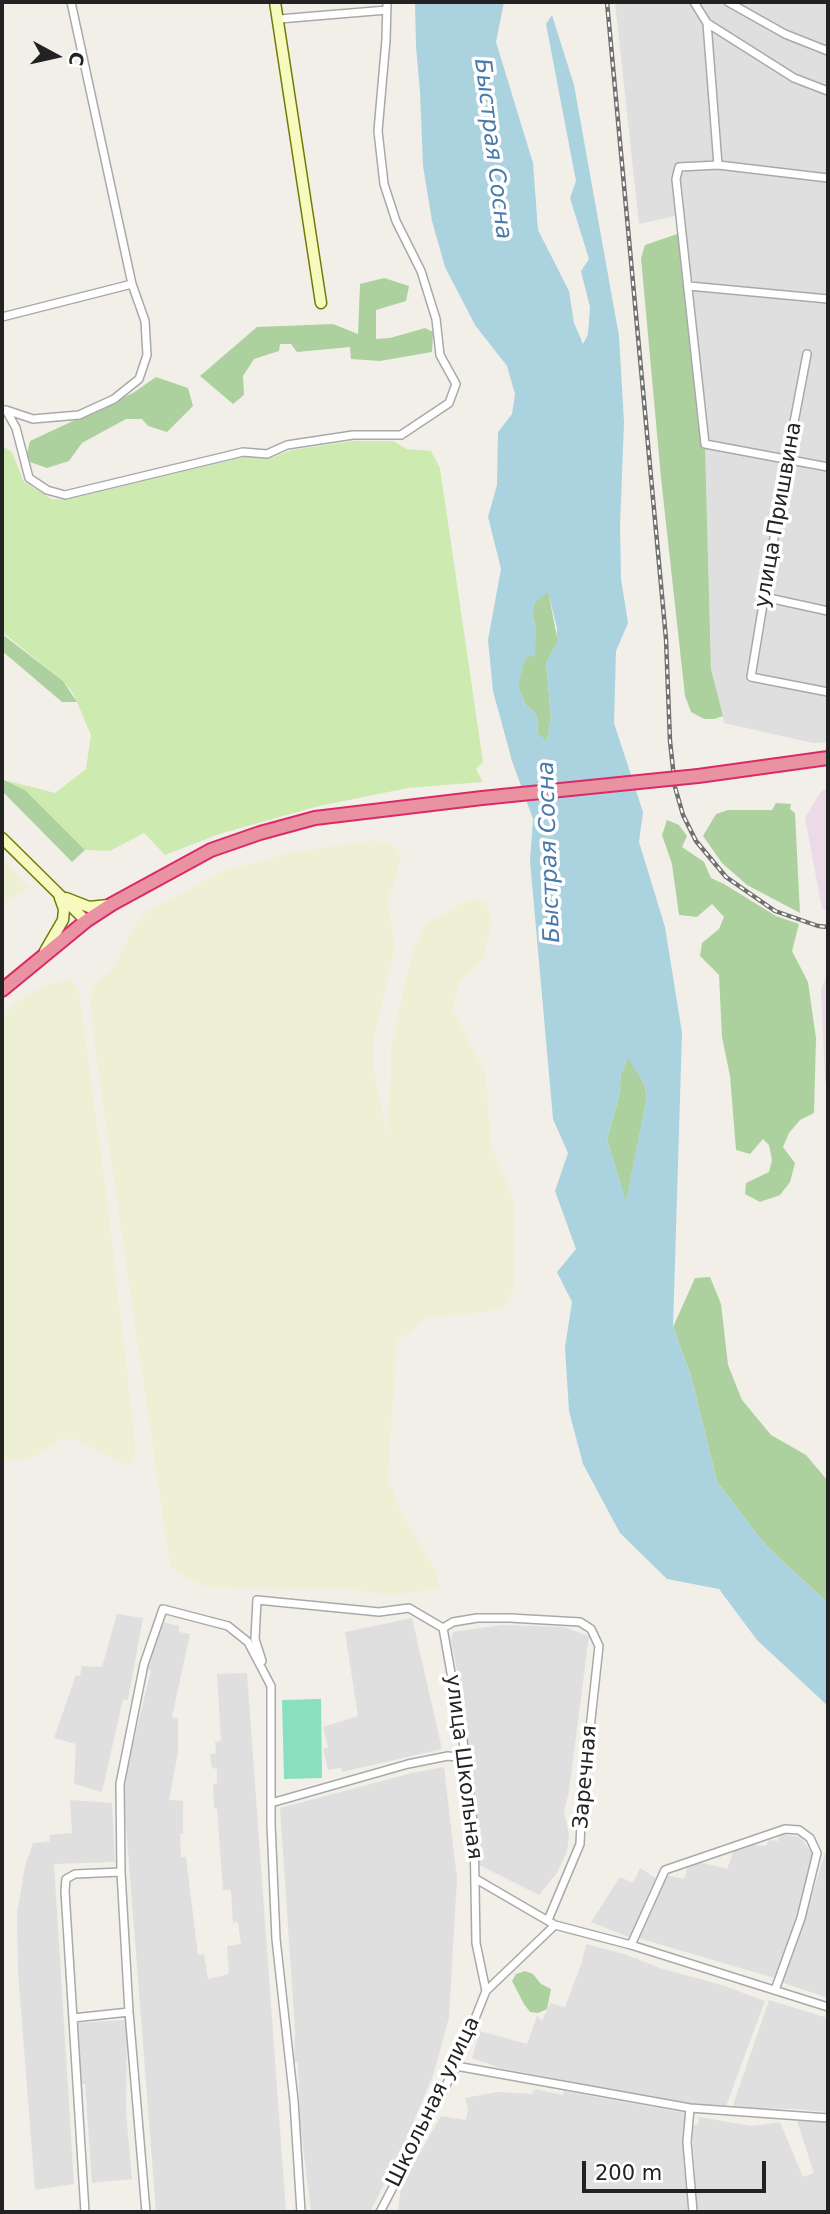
<!DOCTYPE html>
<html>
<head>
<meta charset="utf-8">
<style>
  body { margin:0 }
  #map { position:relative; width:830px; height:2214px; overflow:hidden; background:#f2efe9; font-family:"DejaVu Sans",sans-serif }
  canvas { display:block }
  .frame { position:absolute; inset:0; border:4px solid #222; pointer-events:none }
  .north { position:absolute; left:21px; top:21px; width:70px; height:70px; -webkit-text-stroke:5px #fff; paint-order:stroke; rotate:98deg; font-size:19px; font-weight:700; line-height:28px; text-align:center; color:#222 }
  .north::after { content:''; display:block; margin:auto; width:24px; height:32px; background:#222; clip-path:polygon(50% 0,100% 100%,50% 72%,0 100%) }
  .scale { position:absolute; left:582px; top:2161px; width:184px; height:32px; box-sizing:border-box; border:4px solid #222; border-top:0; padding-left:9px; font-size:21px; line-height:24px; white-space:nowrap; color:#222; -webkit-text-stroke:5px #fff; paint-order:stroke }
</style>
</head>
<body>
<div id="map">
<canvas width="830" height="2214"></canvas>
<div class="frame"></div>
<div class="north">С</div>
<div class="scale">200 m</div>
</div>
<script>
const g = document.querySelector('canvas').getContext('2d');
g.lineJoin = 'round';
function fillPath(path, color) { g.fillStyle = color; g.fill(path, 'evenodd'); }
const poly = rows => new Path2D(rows.map(r => 'M' + r).join(''));
function stroke(path, color, width, dash) { g.strokeStyle = color; g.lineWidth = width; g.lineCap = dash ? 'butt' : 'round'; g.setLineDash(dash || []); g.stroke(path); }
function label(font, color, halo, rows, align = 'center') {
  g.font = font + ' "DejaVu Sans",sans-serif'; g.lineWidth = 7; g.setLineDash([]); g.textBaseline = 'middle'; g.strokeStyle = halo; g.fillStyle = color; for (const [text, x, y, turn = 0] of rows) {
    g.save(); g.translate(x, y); g.rotate((+turn || 0) * Math.PI / 180); g.textAlign = isNaN(turn) ? turn : align; if (halo) g.strokeText(text, 0, 0); g.fillText(text, 0, 0); g.restore();
  }
}
const residential = poly([
  [615,2,828,2,828,742,813,743,724,723,711,669,705,444,680,215,639,224],
  [117,1614,143,1618,128,1700,123,1700,121,1708,102,1792,74,1784,76,1744,54,1738,76,1675,80,1676,82,1666,102,1667],
  [412,1618,442,1749,342,1772,341,1768,328,1770,323,1749,328,1747,323,1727,358,1716,345,1632],
  [162,1622,179,1626,179,1632,190,1634,172,1717,178,1719,178,1752,169,1800,183,1801,183,1834,180,1834,181,1857,186,1857,198,1955,204,1954,208,1979,229,1974,227,1946,241,1944,238,1922,233,1923,231,1890,223,1890,217,1809,214,1808,213,1784,217,1783,217,1769,212,1768,210,1754,216,1753,215,1742,221,1741,217,1674,247,1673,286,2212,156,2212,123,1786,151,1670,148,1668],
  [502,1625,563,1627,589,1636,569,1791,564,1812,569,1835,567,1851,557,1873,539,1895,475,1863,479,1831,460,1685,451,1641,453,1632],
  [444,1767,457,1878,449,2017,434,2073,402,2149,370,2212,314,2212,311,2211,300,2123,298,2063,294,2062,295,2031,280,1808,412,1773],
  [70,1800,112,1803,115,1862,54,1864,74,2184,35,2190,18,1972,17,1914,25,1866,33,1843,50,1841,50,1835,72,1833],
  [779,1834,800,1837,812,1853,812,1864,785,1953,774,1978,638,1938,667,1875,684,1879,688,1866,703,1863,727,1869,735,1848,747,1848,749,1844,766,1846,769,1840,778,1841],
  [825,1853,828,1854,828,1998,781,1982,807,1911],
  [640,1868,657,1879,631,1938,591,1922,620,1877,633,1883],
  [586,1944,624,1954,663,1969,722,1985,765,2001,725,2109,680,2103,500,2068,472,2058,480,2031,527,2044,537,2016,542,2021,550,2003,565,2007,582,1962],
  [769,2000,828,2018,828,2112,796,2109,732,2108],
  [125,2020,127,2031,126,2112,132,2179,92,2183,85,2084,80,2084,77,2023],
  [534,2089,563,2095,564,2091,685,2113,684,2161,688,2212,607,2210,560,2212,398,2211,401,2186,441,2116,466,2120,468,2109,465,2098,497,2092,532,2094],
  [699,2117,753,2126,780,2122,803,2177,814,2173,797,2121,828,2121,828,2212,697,2212,692,2126,698,2124]
]);
const industrial = poly([
  [828,789,828,912,822,909,805,818,822,790],
  [828,971,828,1083,825,1082,821,990]
]);
const farmland = poly([
  [373,840,394,845,402,856,388,901,395,947,375,1034,373,1062,386,1132,391,1078,391,1045,413,950,426,924,466,901,486,900,492,923,484,958,460,982,453,1008,486,1076,491,1146,513,1198,515,1231,513,1289,506,1306,486,1312,427,1318,397,1342,388,1477,401,1512,437,1573,439,1588,395,1595,351,1590,206,1587,170,1568,95,1049,90,1001,93,985,112,970,134,926,147,911,223,871,293,852],
  [2,858,30,888,2,905],
  [71,978,79,991,106,1189,135,1440,135,1456,134,1461,128,1466,73,1439,63,1439,33,1458,2,1462,2,1016,17,1001,45,985]
]);
const grass = poly([
  [352,441,393,441,407,449,431,451,440,468,483,762,476,769,483,782,408,788,319,806,219,834,165,855,144,833,110,851,85,850,25,790,4,780,55,793,86,769,91,735,73,693,63,681,2,632,2,446,12,452,24,482,52,499,65,500,244,457,268,459,292,450]
]);
const forest = poly([
  [683,232,705,444,711,669,723,716,714,719,704,719,691,712,685,696,661,478,641,258,645,245],
  [384,278,409,286,406,301,376,310,376,339,390,338,425,328,433,332,432,352,380,361,351,359,350,347,297,352,291,344,280,344,279,351,254,359,243,376,244,395,233,404,200,376,257,327,333,324,358,334,360,284],
  [156,377,188,388,193,406,167,432,148,426,142,419,126,419,82,443,69,461,47,468,30,462,27,454,30,441,133,393],
  [548,591,558,642,546,663,551,716,547,742,538,734,537,717,534,711,526,706,518,686,522,667,536,627,532,614,535,602],
  [2,634,63,681,77,702,62,702,2,651],
  [4,780,25,790,85,850,72,862,2,791],
  [776,803,791,804,790,809,795,813,800,913,747,885,722,863,703,836,716,814,728,810,772,810],
  [667,820,679,825,687,836,682,847,704,862,711,878,724,884,776,916,799,924,792,951,808,982,816,1038,814,1113,800,1120,789,1133,783,1147,795,1163,790,1182,780,1195,760,1202,745,1194,746,1183,769,1172,772,1160,769,1145,763,1139,750,1154,736,1150,730,1076,722,1037,719,975,700,956,702,943,719,929,724,917,712,904,697,917,679,915,672,864,662,835],
  [628,1057,644,1083,647,1098,626,1203,607,1139,619,1096,621,1074],
  [710,1277,721,1304,728,1365,742,1400,771,1435,806,1455,828,1481,828,1603,767,1547,717,1482,691,1376,673,1327,695,1278],
  [525,1971,533,1974,541,1984,551,1989,547,2009,538,2013,530,2012,524,2004,512,1981,516,1974]
]);
const pitch = poly([
  [321,1699,322,1778,284,1779,282,1700]
]);
const water = poly([
  [415,2,504,2,496,42,533,163,538,230,569,291,574,323,583,344,588,334,590,307,581,271,589,259,570,198,576,181,546,24,552,15,574,85,619,336,624,422,620,526,621,579,628,623,616,651,614,723,643,812,639,842,665,927,682,1033,673,1327,691,1376,717,1482,767,1547,828,1603,828,1706,757,1640,719,1589,667,1579,620,1533,583,1464,569,1411,565,1347,572,1302,557,1272,576,1249,555,1191,568,1153,553,1119,530,861,533,819,512,761,493,691,488,640,501,569,488,517,497,485,498,432,512,414,515,394,507,366,475,325,445,267,432,221,423,166,420,91,416,47],
  [548,592,557,628,557,642,546,663,551,716,547,741,538,734,537,717,534,711,526,706,518,686,525,658,535,655,536,627,532,614,535,602],
  [628,1058,644,1083,647,1098,626,1201,607,1139,619,1096,621,1074]
]);
const street = poly([
  [694,2,707,23,718,165],
  [728,2,785,34,828,51],
  [279,19,387,10],
  [707,23,794,78,828,91],
  [828,178,718,165,679,167,676,179,705,444,828,467],
  [689,286,828,299],
  [2,317,132,284],
  [807,354,787,459,751,677,828,692],
  [6,410,16,428,29,478,47,490,65,495,243,452,267,454,287,445,353,435,401,435,449,403,456,384,440,355,436,319,421,271,396,221,384,184,378,131,386,40,387,2],
  [6,410,33,419,79,415,114,399,139,379,147,355,145,321,132,284,71,2],
  [764,597,828,611],
  [443,1628,453,1622,477,1618,510,1618,580,1622,591,1629,599,1646,582,1802,580,1844,548,1920],
  [443,1628,463,1740,474,1830,476,1943,486,1991],
  [262,1661,255,1639,257,1600,379,1612,409,1608,443,1628],
  [271,1803,408,1764,448,1756,464,1758],
  [476,1879,555,1925,631,1945,828,2007],
  [631,1945,665,1870,785,1829,799,1830,810,1838,817,1853,801,1918,775,1990],
  [73,2018,129,2012],
  [456,2066,690,2108,828,2118],
  [690,2108,687,2142,693,2212],
  [85,2212,65,1891,66,1879,75,1874,121,1872],
  [146,2212,129,2012,121,1872,120,1784,144,1664,163,1609,228,1626,248,1642,271,1686,271,1824,276,1939,294,2101,301,2212],
  [380,2212,456,2066,486,1991,555,1925]
]);
const secondary = poly([
  [275,2,321,303],
  [2,838,86,921],
  [66,898,89,907,108,905],
  [45,951,63,920,64,909,60,898]
]);
const highway = poly([
  [698,776,828,758],
  [2,990,86,921,112,904,211,850,260,833,315,818,482,798]
]);
const rail = poly([
  [607,2,666,639,670,741,675,787,683,815,696,841,726,877,775,911,818,926,828,927]
]);
const highwayBridge = poly([
  [482,798,698,776]
]);
const streetNames = [
  ["улица Пришвина",779,515,-80],
  ["улица Школьная",463,1767,83],
  ["Заречная",586,1777,-85],
  ["Школьная улица",434,2102,-64]
];
const waterNames = [
  ["Быстрая Сосна",492,149,83],
  ["Быстрая Сосна",550,852,-92]
];
fillPath(residential, '#e0dfdf');
fillPath(industrial, '#ebdbe8');
fillPath(farmland, '#eef0d5');
fillPath(grass, '#cdebb0');
fillPath(forest, '#add19e');
fillPath(pitch, '#88e0be');
fillPath(water, '#aad3df');
stroke(street, '#a9a9a9', 10);
stroke(secondary, '#707d05', 13);
stroke(highway, '#dc2a67', 16);
stroke(street, '#fff', 7);
stroke(secondary, '#f7fabf', 10);
stroke(highway, '#e892a2', 12);
stroke(rail, '#707070', 4.5);
stroke(rail, '#fff', 2, [5]);
stroke(highwayBridge, '#dc2a67', 16, []);
stroke(highwayBridge, '#e892a2', 12);
label('21px', '#222', '#fff', streetNames);
label('italic 23px', '#4a7aab', '#fff', waterNames);
</script>
</body>
</html>
